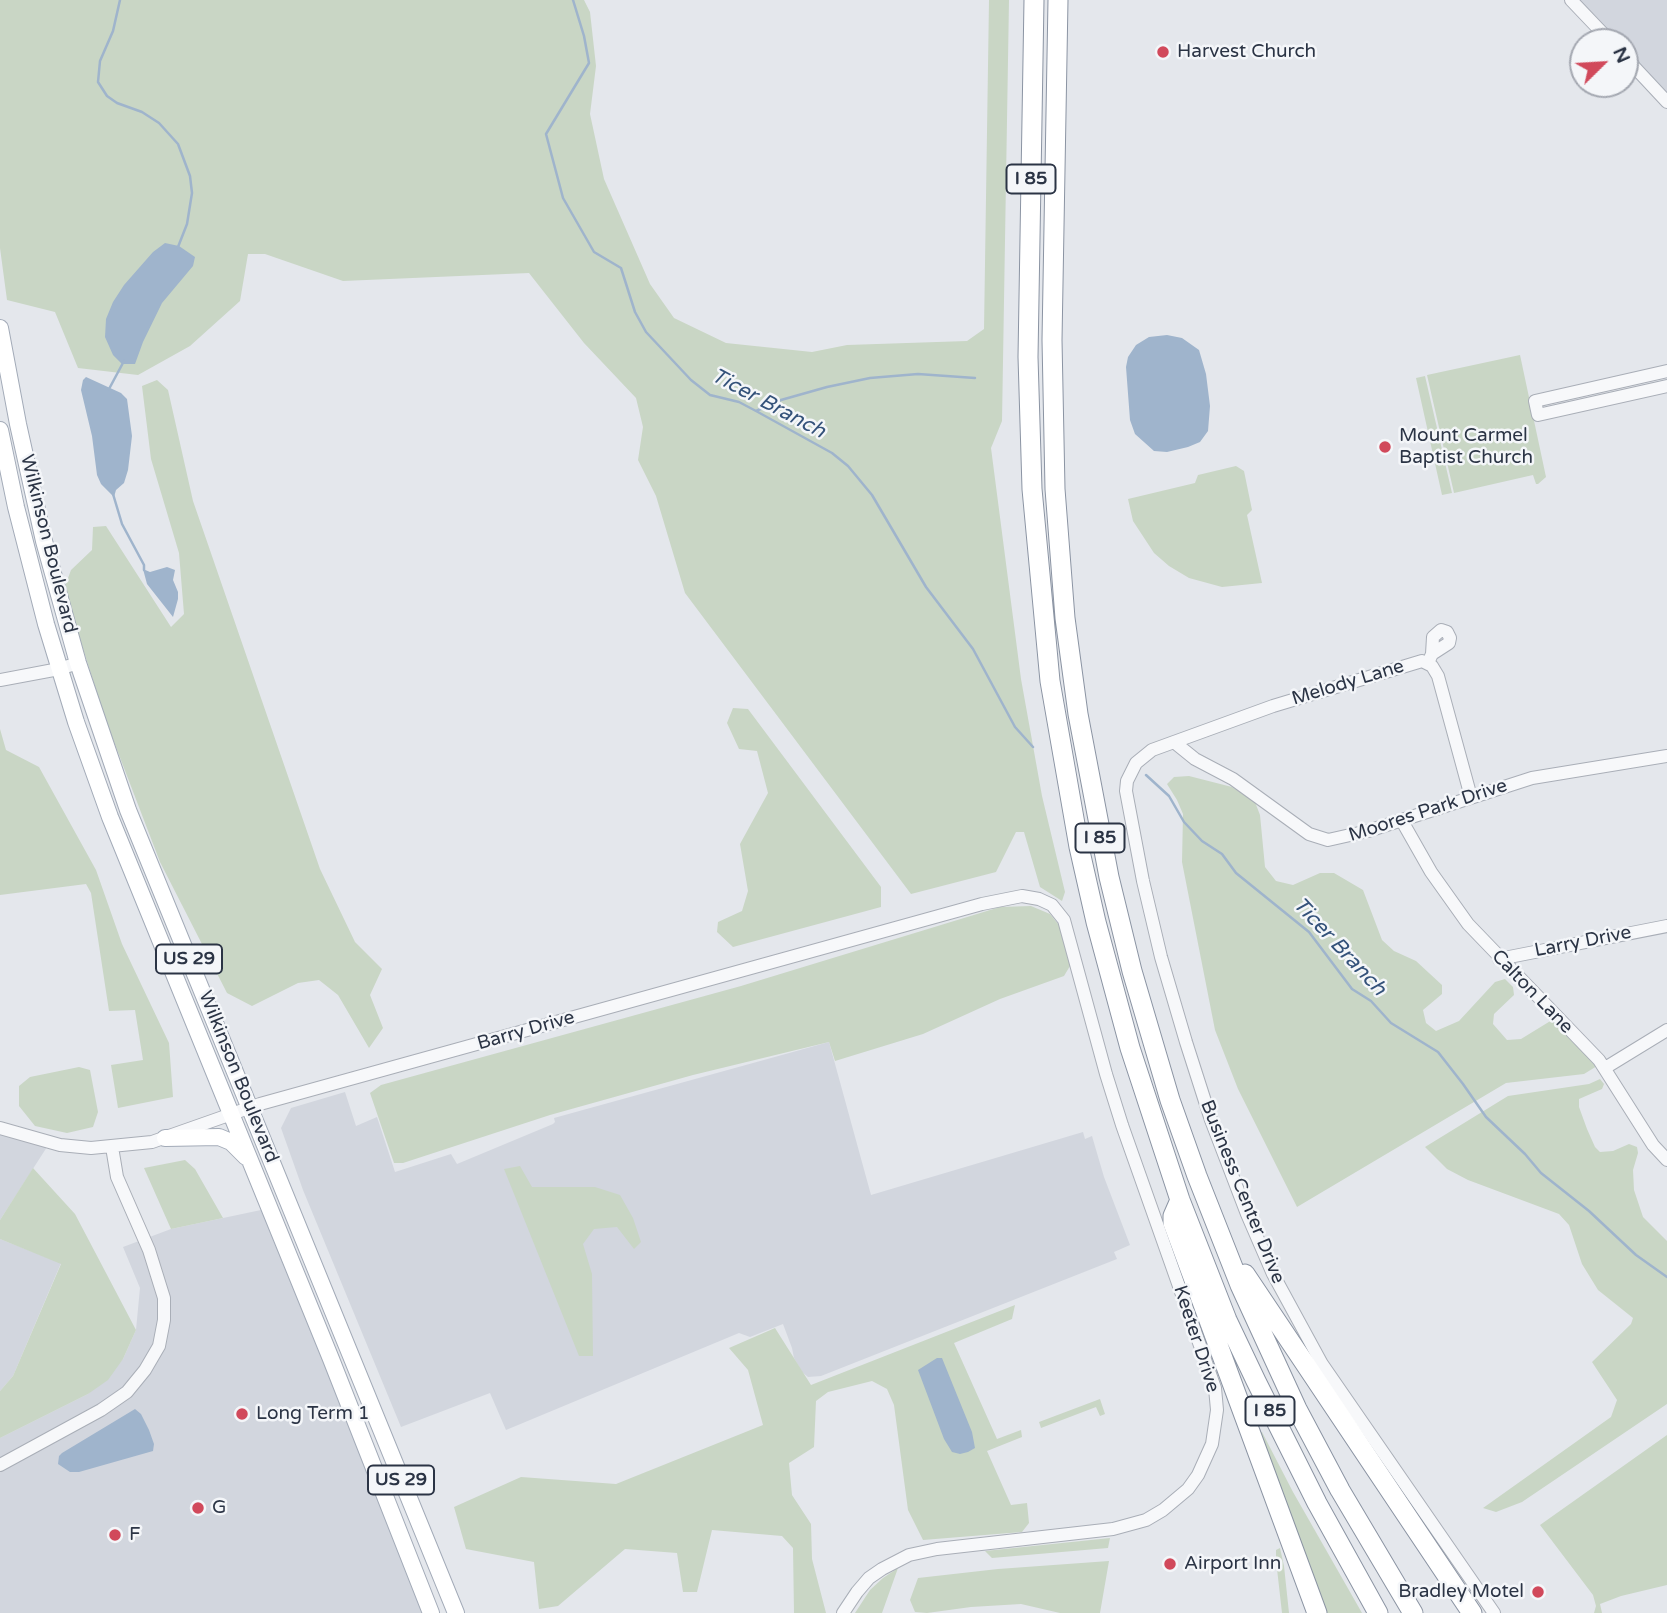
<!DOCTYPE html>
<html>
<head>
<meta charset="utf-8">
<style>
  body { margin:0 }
  #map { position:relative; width:1667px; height:1613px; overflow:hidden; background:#e4e7ec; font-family:"Varela Round",sans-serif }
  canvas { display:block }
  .north { position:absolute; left:1569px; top:28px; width:70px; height:70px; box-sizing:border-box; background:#f4f6f9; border:2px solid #a4a8b1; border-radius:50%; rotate:66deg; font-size:19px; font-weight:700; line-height:28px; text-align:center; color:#2b3445 }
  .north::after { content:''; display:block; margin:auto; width:24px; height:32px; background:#d1495b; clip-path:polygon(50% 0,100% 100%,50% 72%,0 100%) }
</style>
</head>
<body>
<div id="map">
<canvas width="1667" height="1613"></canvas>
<div class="north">N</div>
</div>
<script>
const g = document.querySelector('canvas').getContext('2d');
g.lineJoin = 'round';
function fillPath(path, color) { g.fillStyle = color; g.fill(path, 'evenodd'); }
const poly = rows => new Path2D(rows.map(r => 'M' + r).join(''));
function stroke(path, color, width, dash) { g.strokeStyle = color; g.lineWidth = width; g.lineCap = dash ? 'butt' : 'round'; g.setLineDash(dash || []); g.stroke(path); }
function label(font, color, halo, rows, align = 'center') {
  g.font = font + ' "Varela Round",sans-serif'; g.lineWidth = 5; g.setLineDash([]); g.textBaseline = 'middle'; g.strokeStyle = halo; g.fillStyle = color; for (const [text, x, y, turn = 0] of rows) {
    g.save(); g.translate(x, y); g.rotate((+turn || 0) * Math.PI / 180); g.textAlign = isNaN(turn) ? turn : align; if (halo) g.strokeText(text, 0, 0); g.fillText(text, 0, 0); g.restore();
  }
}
const built = poly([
  [1574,0,1667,0,1667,101,1625,54,1625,42,1613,42],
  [829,1042,871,1195,1083,1132,1085,1139,1092,1136,1104,1177,1130,1245,1114,1252,1117,1259,821,1376,808,1377,802,1372,794,1358,792,1348,783,1324,750,1337,739,1333,506,1430,490,1393,401,1427,303,1190,281,1128,291,1108,345,1092,356,1126,377,1117,395,1172,451,1154,457,1164,553,1124,555,1122,554,1118],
  [0,1128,47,1147,0,1220],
  [261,1210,426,1613,0,1613,0,1438,88,1394,123,1359,136,1330,140,1288,123,1247,171,1229],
  [0,1239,61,1263,13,1376,0,1391]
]);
const green = poly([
  [0,0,584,0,590,12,596,66,590,114,604,179,650,284,674,318,726,343,812,352,847,345,967,341,984,329,989,0,1009,0,1002,421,991,448,1021,679,1042,796,1065,892,1062,901,1040,887,1024,832,1016,832,996,872,911,894,685,593,656,496,638,460,643,427,636,398,584,343,529,273,343,281,265,254,248,254,240,301,190,346,138,375,78,368,55,312,7,300,0,248],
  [1520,355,1546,477,1538,484,1536,484,1533,475,1454,493,1427,375],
  [1425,376,1452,493,1442,495,1416,378],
  [157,380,168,390,193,501,320,869,355,942,382,969,370,995,383,1028,369,1048,338,995,319,980,298,983,252,1006,227,993,160,862,106,721,64,589,71,570,92,550,93,527,106,526,171,627,184,614,179,553,151,459,142,386],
  [1236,466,1244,471,1252,510,1247,515,1262,583,1222,587,1189,578,1169,566,1154,553,1133,521,1128,499,1195,483,1198,475],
  [733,708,748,709,881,887,881,907,733,947,717,932,718,922,742,911,748,891,740,844,768,793,757,751,739,749,727,723],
  [0,729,6,750,39,767,96,870,122,944,169,1043,173,1097,118,1108,111,1065,143,1060,135,1010,109,1011,91,893,86,884,0,895],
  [1189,776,1232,787,1255,802,1260,815,1265,867,1276,881,1293,885,1320,873,1334,873,1363,890,1382,940,1394,951,1416,961,1442,985,1442,994,1423,1010,1426,1023,1436,1031,1459,1021,1495,982,1505,979,1513,987,1514,995,1494,1014,1493,1024,1507,1040,1521,1039,1552,1020,1597,1066,1584,1074,1506,1083,1297,1207,1238,1089,1215,1030,1182,862,1183,814,1177,800,1167,784,1174,777],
  [1031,906,1050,914,1059,925,1070,966,1064,976,1000,999,923,1034,835,1061,829,1042,693,1075,550,1115,403,1163,394,1163,370,1093,381,1085,741,986,1000,907],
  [79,1067,90,1070,98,1112,93,1127,67,1133,35,1126,19,1106,19,1086,30,1077],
  [1600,1079,1604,1084,1602,1089,1579,1099,1579,1107,1587,1129,1595,1147,1600,1152,1613,1151,1629,1144,1637,1147,1638,1153,1633,1170,1634,1190,1643,1217,1667,1241,1667,1404,1522,1502,1496,1512,1483,1508,1611,1417,1617,1400,1592,1362,1631,1324,1633,1318,1598,1290,1582,1264,1569,1225,1559,1214,1468,1180,1447,1169,1425,1147,1508,1096,1589,1084],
  [185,1160,195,1169,223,1218,171,1229,144,1168],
  [520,1166,532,1187,595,1187,620,1195,633,1218,641,1242,634,1249,617,1227,594,1229,583,1244,592,1274,593,1356,579,1356,504,1169],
  [33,1168,75,1214,136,1330,123,1359,108,1380,88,1394,0,1438,0,1391,13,1376,61,1264,0,1239,0,1220],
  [1015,1305,1012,1319,954,1343,997,1439,1021,1430,1022,1437,987,1451,1011,1505,1027,1503,1029,1523,1022,1532,923,1540,908,1510,894,1405,887,1389,872,1381,828,1392,816,1401,814,1447,789,1463,792,1495,811,1524,812,1559,826,1613,794,1613,793,1548,782,1536,712,1530,697,1592,683,1592,677,1553,625,1549,558,1606,539,1609,534,1562,466,1549,454,1507,521,1477,616,1484,763,1425,748,1370,729,1348,775,1328,811,1385],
  [1100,1399,1105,1414,1100,1416,1096,1407,1041,1428,1039,1422],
  [1257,1432,1262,1432,1293,1492,1362,1613,1322,1613],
  [1667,1435,1667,1585,1621,1596,1600,1604,1602,1613,1594,1613,1596,1606,1593,1595,1540,1525],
  [1110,1538,1108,1548,992,1558,985,1551],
  [1280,1548,1284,1566,1289,1613,1282,1613,1276,1560,1276,1550],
  [1109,1561,1100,1613,1060,1613,1021,1604,971,1607,927,1613,915,1612,910,1600,918,1578,998,1569],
  [898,1568,882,1613,855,1613,870,1590,883,1578]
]);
const water = poly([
  [165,243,179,246,195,257,193,266,162,303,143,342,135,364,122,364,113,355,105,337,106,319,113,302,124,285,153,252],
  [1167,335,1182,338,1199,350,1206,374,1210,406,1208,431,1200,442,1188,447,1167,452,1154,451,1135,434,1130,420,1126,367,1128,357,1136,345,1149,337],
  [86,377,121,393,127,399,132,436,128,470,124,483,116,490,114,497,101,484,97,475,92,436,81,390,83,380],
  [167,567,175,570,173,580,178,592,178,599,173,617,147,584,143,569,150,572],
  [937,1358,942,1358,972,1432,975,1448,968,1452,960,1454,952,1452,944,1439,918,1370],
  [135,1409,141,1414,149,1430,154,1444,153,1451,79,1472,70,1472,58,1464,59,1456,62,1453]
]);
const stream = poly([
  [120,0,113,31,100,61,98,82,107,96,117,103,142,112,159,123,178,144,190,176,192,193,187,224,178,247],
  [573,0,584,36,589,63,546,134,563,198,594,252,621,268,635,312,646,332,691,380,710,395,739,402,756,411,832,453,848,466,872,495,926,587,973,649,1015,727,1033,747],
  [109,389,124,361],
  [756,411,781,400,827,387,870,378,918,374,975,378],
  [113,494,122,524,144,565,144,570],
  [1146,775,1169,796,1184,822,1202,841,1222,854,1236,873,1309,932,1352,989,1371,1001,1391,1023,1438,1052,1463,1084,1486,1117,1525,1154,1541,1173,1589,1211,1636,1255,1667,1277]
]);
const minor = poly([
  [1571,0,1611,42],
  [1625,57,1667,102],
  [1667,371,1535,401,1538,415,1667,386],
  [1428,663,1432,654,1433,637,1441,630,1447,632,1450,638,1449,643,1432,654],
  [0,680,59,669,78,663],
  [1174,742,1195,759,1233,779,1309,834,1328,840,1368,831,1532,778,1667,756],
  [1471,797,1438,676,1432,666,1422,661,1273,706,1152,750,1136,763,1127,781,1126,791,1143,881,1161,957,1186,1042,1211,1120,1247,1214,1273,1274,1322,1364,1494,1613],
  [1402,821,1431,872,1468,924,1599,1060,1653,1145,1667,1160],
  [1499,959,1667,926],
  [1605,1068,1667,1030],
  [0,1128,60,1145,91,1148,152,1142,260,1104,982,904,1022,896,1039,899,1052,905,1064,920,1106,1074,1122,1125,1215,1388,1217,1410,1212,1444,1198,1475,1188,1489,1163,1510,1146,1520,1113,1529,937,1549,909,1555,882,1569,869,1578,857,1592,843,1613],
  [0,1465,101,1410,127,1392,145,1370,159,1346,164,1320,164,1298,149,1250,117,1177,112,1147]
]);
const major = poly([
  [0,328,18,424,44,541,78,663,128,810,456,1613],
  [0,430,16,507,46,624,76,722,110,817,331,1359,431,1613],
  [165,1138,219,1137,231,1142,246,1157]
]);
const highway = poly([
  [1034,0,1028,357,1032,489,1050,681,1079,847,1096,922,1130,1048,1180,1200,1227,1320,1256,1381,1317,1503,1378,1613],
  [1058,0,1052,340,1055,489,1065,618,1078,714,1109,877,1132,971,1170,1100,1197,1176,1240,1285,1297,1409,1340,1490,1413,1613],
  [1180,1200,1173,1216,1173,1223,1317,1613],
  [1245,1274,1472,1613]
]);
const markers = [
  [1163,52,7,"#d1495b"],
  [1385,447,7,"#d1495b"],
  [242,1414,7,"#d1495b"],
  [198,1508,7,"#d1495b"],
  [115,1535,7,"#d1495b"],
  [1170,1564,7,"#d1495b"],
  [1538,1592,7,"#d1495b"]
];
const shields = [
  [1031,179,49],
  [1100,838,49],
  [189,959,66],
  [1270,1411,49],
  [401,1480,66]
];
const shieldNames = [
  ["I 85",1031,179],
  ["I 85",1100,838],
  ["US 29",189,959],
  ["I 85",1270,1411],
  ["US 29",401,1480]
];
const poiNames = [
  ["Harvest Church",1177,52],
  ["Mount Carmel",1399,436],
  ["Baptist Church",1399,458],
  ["Long Term 1",256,1414],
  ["G",212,1508],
  ["F",129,1535],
  ["Airport Inn",1184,1564],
  ["Bradley Motel",1524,1592,"right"]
];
const streetNames = [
  ["Wilkinson Boulevard",48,544,76],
  ["Melody Lane",1348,683,-17],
  ["Moores Park Drive",1428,811,-18],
  ["Larry Drive",1583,942,-11],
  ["Calton Lane",1532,992,46],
  ["Barry Drive",526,1031,-16],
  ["Wilkinson Boulevard",238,1077,68],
  ["Business Center Drive",1242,1192,68],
  ["Keeter Drive",1196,1339,72]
];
const waterNames = [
  ["Ticer Branch",768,404,28],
  ["Ticer Branch",1339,947,47]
];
fillPath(built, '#d2d6de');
fillPath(green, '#c9d6c5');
fillPath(water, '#9fb4cc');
stroke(stream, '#9fb4cc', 2.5);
stroke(minor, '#a9aeb7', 14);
stroke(major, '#a3abb8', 18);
stroke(highway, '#8b94a3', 21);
stroke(minor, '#f7f8fa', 12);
stroke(major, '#fff', 16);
stroke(highway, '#fff', 19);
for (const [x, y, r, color] of markers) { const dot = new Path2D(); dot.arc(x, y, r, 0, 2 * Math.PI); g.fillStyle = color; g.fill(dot); stroke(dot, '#f4f6f9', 2.5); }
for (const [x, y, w] of shields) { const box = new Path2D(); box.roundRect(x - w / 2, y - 14.5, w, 29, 5); g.fillStyle = '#f4f6f9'; g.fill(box); stroke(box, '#2b3445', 2); }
label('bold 18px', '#2b3445', null, shieldNames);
label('19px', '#2b3445', '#f4f6f9', poiNames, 'left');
label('19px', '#2b3445', '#f4f6f9', streetNames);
label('italic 21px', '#34527a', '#f4f6f9', waterNames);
</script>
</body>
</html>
